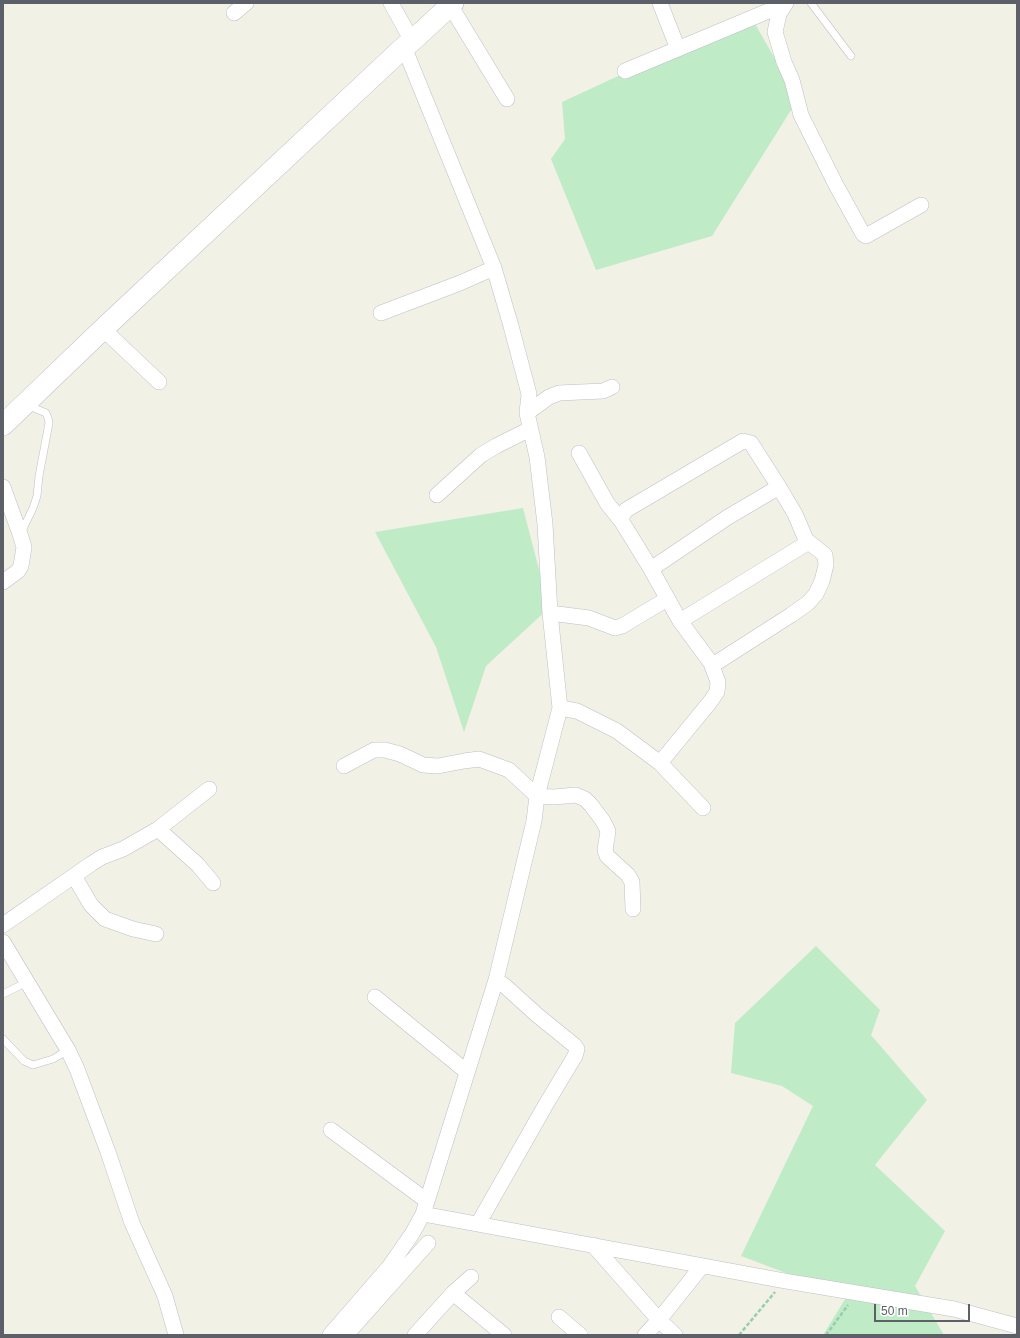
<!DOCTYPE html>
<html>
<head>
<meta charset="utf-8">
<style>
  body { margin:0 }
  #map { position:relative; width:1020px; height:1338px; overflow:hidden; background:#f1f1e6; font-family:Helvetica,sans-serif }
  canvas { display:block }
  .frame { position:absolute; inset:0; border:4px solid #5d6068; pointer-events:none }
  .scale { position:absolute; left:874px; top:1304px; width:96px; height:18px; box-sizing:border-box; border:2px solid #5d6068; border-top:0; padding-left:5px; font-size:12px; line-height:14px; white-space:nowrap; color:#5d6068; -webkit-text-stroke:3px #fff; paint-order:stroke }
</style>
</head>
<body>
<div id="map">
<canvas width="1020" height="1338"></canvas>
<div class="frame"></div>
<div class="scale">50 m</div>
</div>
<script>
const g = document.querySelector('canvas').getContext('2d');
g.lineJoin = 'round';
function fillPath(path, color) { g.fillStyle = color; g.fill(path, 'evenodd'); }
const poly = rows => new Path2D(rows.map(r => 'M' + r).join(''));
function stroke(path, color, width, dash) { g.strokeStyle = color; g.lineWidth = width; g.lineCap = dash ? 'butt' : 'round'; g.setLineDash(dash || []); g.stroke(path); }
const green = poly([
  [750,15,798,99,712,236,596,270,551,159,565,139,562,102],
  [523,508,549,608,486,666,464,732,436,647,375,532],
  [816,946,880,1010,871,1035,927,1100,875,1165,945,1231,915,1286,944,1335,823,1335,847,1296,741,1256,813,1106,782,1086,731,1073,735,1023]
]);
const path = poly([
  [739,1335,775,1292],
  [826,1335,848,1305]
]);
const service = poly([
  [811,3,851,56],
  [21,533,33,508,37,496,39,476,49,423,48,418,46,413,27,405],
  [3,994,27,982],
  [3,1039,24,1061,33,1065,53,1059,68,1050]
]);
const minor = poly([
  [391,3,412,41],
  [660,3,678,49],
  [786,3,779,14,775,32,784,62,792,80,801,115,836,185,863,234,866,236,921,205],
  [450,5,507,99],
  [234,13,246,3],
  [625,71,785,4],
  [381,313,460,283,494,268],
  [103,329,159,382],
  [527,413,549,397,559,393,603,391,612,387],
  [579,453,607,503,622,522],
  [3,487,20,534,24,547,21,566,18,571,3,582],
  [779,487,751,443,743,441,626,510,622,516,622,522,651,569,680,621,711,663,716,663,791,615,808,603,816,594,822,581,826,565,825,555,806,540],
  [437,495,481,455,496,446,530,429],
  [651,569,728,517,779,487,795,514,804,535,806,540,804,545,680,621],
  [550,613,589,618,615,628,622,626,667,599],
  [560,708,577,711,617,731,660,763,710,702,717,692,718,682,711,663],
  [660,763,703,808],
  [344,766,374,750,385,750,400,754,423,765,438,766,464,761,479,759,509,770,537,796,554,797,576,795,585,799,591,805,603,821,608,831,605,850,607,856,628,875,632,882,633,909],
  [158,829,198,865,213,883],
  [74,876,91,905,105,919,133,929,156,934],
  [3,925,91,864,102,857,123,849,158,829,209,789],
  [3,942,68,1050,77,1069,108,1152,132,1223,165,1296,176,1335],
  [375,997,467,1072],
  [331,1130,427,1201],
  [423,1214,785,1281,954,1309,1017,1326],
  [478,1224,545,1106,575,1056,577,1049,574,1045,537,1015,505,986,496,980],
  [593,1245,659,1320,675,1335],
  [453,1293,504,1335],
  [559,1317,580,1335],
  [330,1335,389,1267,412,1234,423,1214,496,980,534,821,537,796,560,708,550,613,545,524,537,457,527,413,529,394,511,326,494,268,404,47],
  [346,1335,428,1243],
  [415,1335,453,1293,471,1277],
  [645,1335,659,1320,702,1266]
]);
const secondary = poly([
  [3,425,103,329,404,47,412,41,453,3]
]);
fillPath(green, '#c0ebc7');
stroke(service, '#bebfc6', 8);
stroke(minor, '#bebfc6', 16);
stroke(secondary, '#bec1c8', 22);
stroke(path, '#98cdb0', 2.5, [4, 2]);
stroke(service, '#fff', 7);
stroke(minor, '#fff', 15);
stroke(secondary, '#fff', 21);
</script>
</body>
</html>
